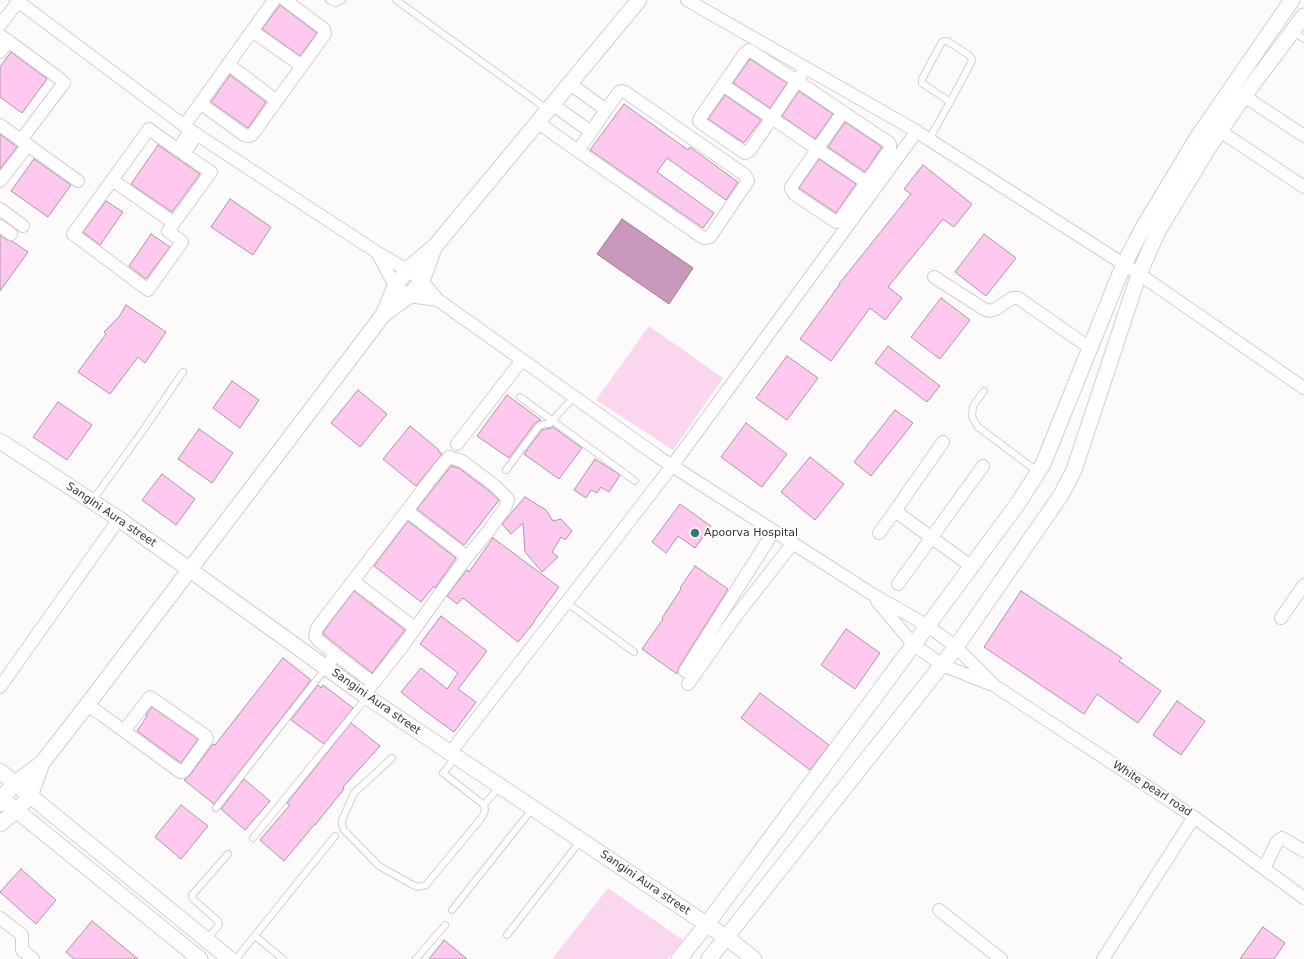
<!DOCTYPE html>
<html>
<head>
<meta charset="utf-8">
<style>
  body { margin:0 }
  canvas { display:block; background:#fdfafc }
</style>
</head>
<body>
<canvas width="1304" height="959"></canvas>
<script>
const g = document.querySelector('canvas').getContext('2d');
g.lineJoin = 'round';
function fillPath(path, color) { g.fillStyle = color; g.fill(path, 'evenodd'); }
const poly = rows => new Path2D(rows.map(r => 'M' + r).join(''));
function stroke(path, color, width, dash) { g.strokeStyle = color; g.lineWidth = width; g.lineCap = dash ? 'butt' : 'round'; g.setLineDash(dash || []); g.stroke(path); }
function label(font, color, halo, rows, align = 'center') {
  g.font = font + ' "DejaVu Sans",sans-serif'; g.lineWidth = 3.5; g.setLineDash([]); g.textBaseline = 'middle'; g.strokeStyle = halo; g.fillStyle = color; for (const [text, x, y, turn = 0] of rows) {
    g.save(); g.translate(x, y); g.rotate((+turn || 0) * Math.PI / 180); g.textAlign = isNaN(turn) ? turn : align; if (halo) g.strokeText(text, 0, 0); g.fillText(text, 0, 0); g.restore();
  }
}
const green = poly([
  [649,326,723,378,673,450,596,400],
  [608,888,683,940,668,959,552,959]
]);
const water = poly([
  [622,219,693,268,669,304,597,254,622,219]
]);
const building = poly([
  [280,5,317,33,300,56,262,29,280,5],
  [11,52,47,79,22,113,0,97,0,67,11,52],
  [750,59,787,83,770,108,733,83,750,59],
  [230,75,266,102,248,128,211,102,230,75],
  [799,91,833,114,815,139,782,116,799,91],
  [725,95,761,120,744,143,708,119,725,95],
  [624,104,688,150,690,147,738,182,726,200,667,158,657,172,714,213,703,228,590,150,624,104],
  [845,122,882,147,865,172,828,147,845,122],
  [0,134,17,147,0,169,0,134],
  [158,145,200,174,172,212,131,184,158,145],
  [34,159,71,185,48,217,11,191,34,159],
  [819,159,856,184,836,213,799,188,819,159],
  [923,165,972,204,954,227,943,219,888,287,902,298,885,320,870,308,831,361,800,339,840,284,839,284,911,194,904,189,923,165],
  [230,199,271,227,253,255,211,227,230,199],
  [106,201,123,212,100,245,83,232,106,201],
  [151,234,170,247,146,279,129,266,151,234],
  [984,234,1016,258,986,296,955,272,984,234],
  [0,235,7,240,12,241,28,252,0,291,0,235],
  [941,298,970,320,940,359,911,337,941,298],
  [126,305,166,332,145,363,138,357,110,394,78,372,106,334,104,332,119,317,126,305],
  [888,346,940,386,927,402,875,363,888,346],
  [787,356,818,378,787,420,756,398,787,356],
  [232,381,259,400,240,428,213,408,232,381],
  [358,390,387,414,360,447,331,423,358,390],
  [507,395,541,420,535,423,509,458,477,436,507,395],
  [58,402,92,425,67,460,33,437,58,402],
  [895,410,913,423,871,476,854,462,895,410],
  [746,423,787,454,762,487,721,457,746,423],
  [410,426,439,450,438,451,442,454,416,486,383,459,410,426],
  [553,427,582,448,559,479,524,454,542,430,551,428,553,427],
  [199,429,233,453,212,483,178,459,199,429],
  [810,457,844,484,815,520,781,492,810,457],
  [595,459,620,475,609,492,601,487,597,493,591,490,586,498,574,490,595,459],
  [451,466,459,468,489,491,499,500,464,545,417,509,451,466],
  [162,474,195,499,176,525,142,500,162,474],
  [525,497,546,510,553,521,561,519,572,531,565,540,561,537,552,552,558,557,542,572,525,552,523,523,511,534,502,524,525,497],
  [680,504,711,526,695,548,678,536,666,553,652,542,680,504],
  [408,521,456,558,435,588,434,586,421,602,374,566,408,521],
  [493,538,559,587,534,621,535,621,518,642,463,598,457,604,447,596,467,570,469,572,493,538],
  [695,566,728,589,679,667,677,674,642,649,663,619,662,618,681,589,680,588,695,566],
  [354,591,405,630,372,673,323,634,324,631,354,591],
  [1021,591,1122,658,1119,661,1161,691,1138,723,1097,694,1084,714,984,647,1021,591],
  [441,616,487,651,458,689,476,702,454,732,425,711,401,692,421,668,447,689,458,673,420,644,441,616],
  [846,629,880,653,855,689,821,665,846,629],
  [283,658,311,680,214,804,184,780,190,775,213,744,215,745,283,658],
  [318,685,321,688,323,685,353,708,324,744,291,720,318,685],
  [760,693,829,745,810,770,741,718,760,693],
  [1177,701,1205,721,1181,755,1153,735,1177,701],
  [152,707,198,739,181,763,137,731,147,716,146,715,152,707],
  [351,723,380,746,343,787,344,789,315,825,314,825,284,861,260,840,290,805,287,803,351,723],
  [244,779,270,801,245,830,221,809,244,779],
  [181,805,208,826,181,859,155,837,181,805],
  [21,869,56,900,36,924,0,892,21,869],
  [92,921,138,959,74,959,66,952,92,921],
  [1263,927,1285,943,1274,959,1240,959,1263,927],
  [444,940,467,959,429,959,444,940]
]);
const service = poly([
  [329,0,335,3,342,0],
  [396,0,547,109],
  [1293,31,1304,39],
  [929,139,932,134,950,102,971,63,972,59,970,56,949,42,945,41,942,42,922,79,922,83,950,102],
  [984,391,973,406,972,417,978,427,1038,472],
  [520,397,635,481],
  [506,470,539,426,544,424,549,424,574,397],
  [92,501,144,429,183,372],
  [566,602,634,652],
  [456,757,443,773,484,805,500,786],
  [392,758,354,793,342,820,342,825,344,830,379,866,413,885,418,887,426,885,483,816,485,810,484,805],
  [216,808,326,668],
  [253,838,367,697],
  [452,910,533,808],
  [507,935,581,840],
  [255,936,283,959],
  [206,940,219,925,218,921,193,899,192,895,228,854],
  [236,959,335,836],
  [416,959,445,925]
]);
const minor = poly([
  [16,0,190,130,378,253,407,270,422,281,438,300,660,458,872,594,928,626,956,647,995,686,1194,817,1304,898],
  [687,0,911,128,1139,274,1304,388],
  [0,25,18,2],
  [252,31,302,66],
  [0,35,60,79,64,83,21,140],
  [0,52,9,41],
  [228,64,277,101],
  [806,68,798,79,797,81,772,118,750,150,746,153,745,153,701,123,699,121,700,118,745,53,749,50,751,51,797,81,843,112,888,142,890,144,890,149,839,221,836,222,794,194,791,189,791,187,843,112],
  [723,85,866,182],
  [1244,96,1304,136],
  [200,103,244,135,249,136,252,135,325,34,324,29,285,0],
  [552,104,591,132,578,151,702,237,704,238,710,237,748,181,745,175,625,92,621,91,619,92,606,110,569,83],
  [537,122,578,151],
  [0,125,78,181],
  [184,126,274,0],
  [190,130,178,150,149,129,73,234,148,290,182,242,168,231,211,172,184,154,197,134],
  [1220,131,1304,187],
  [591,132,606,110],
  [112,180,174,223],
  [0,181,28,145],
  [0,209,23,226],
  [0,226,11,234],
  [378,254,395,286,409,296,438,300],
  [934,277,984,309,989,311,996,309,1012,298,1018,298,1090,348],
  [943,442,895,511,972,567],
  [457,444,522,360],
  [407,511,467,557],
  [879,533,895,511],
  [353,581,415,628],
  [898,584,983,466],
  [877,601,914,645,942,665,990,684],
  [1281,618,1304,585],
  [335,654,373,683],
  [326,668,335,654,318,640,315,636,317,628,441,466,449,457,462,461,494,485,508,499,505,508,487,533,467,557,439,595,402,647,364,695],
  [685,671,774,531],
  [688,684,736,616,793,543],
  [0,687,119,519],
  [87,705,102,715,179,771,181,772,184,771,207,739,206,736,150,697,124,731],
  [450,753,672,466,917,131],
  [1264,868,1277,842,1282,838,1304,851],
  [939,910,1001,959],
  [0,918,22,935,22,950,33,959],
  [1103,959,1194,817]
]);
const tertiary = poly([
  [383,315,409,296,422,281,434,248],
  [0,441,119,519,367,697,727,938,754,959],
  [0,771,230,959],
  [0,797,200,959],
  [0,804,2,798,15,783,42,763,87,705,383,315,395,286,407,270,436,245,639,0],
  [0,824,17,810,30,796,42,763],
  [679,959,707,924,1019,502,1043,464,1124,264,1144,226,1197,138,1292,0],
  [709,959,956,647,1061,495,1074,470,1139,274,1158,231,1207,150,1244,96,1304,16]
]);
const markers = [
  [695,533,5,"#327972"]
];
const streetNames = [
  ["Sangini Aura street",111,515,34],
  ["Sangini Aura street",376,702,35],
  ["White pearl road",1152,789,33],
  ["Sangini Aura street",645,883,34]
];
const poiNames = [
  ["Apoorva Hospital",704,533]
];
fillPath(green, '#fad6ef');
fillPath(water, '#cb98bd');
stroke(water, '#9f7994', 1);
fillPath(building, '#ffc9ef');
stroke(building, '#a698a1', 1);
stroke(service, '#d9cbd4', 8);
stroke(minor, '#d9cbd4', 14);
stroke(tertiary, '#d9cbd4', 17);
stroke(service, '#fff', 6);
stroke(minor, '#fff', 12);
stroke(tertiary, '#fff', 15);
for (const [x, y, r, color] of markers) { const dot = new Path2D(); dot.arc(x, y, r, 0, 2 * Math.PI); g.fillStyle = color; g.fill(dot); stroke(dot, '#fff', 1.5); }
label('11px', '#373135', '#fff', streetNames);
label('11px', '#373135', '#fff', poiNames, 'left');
</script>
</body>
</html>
